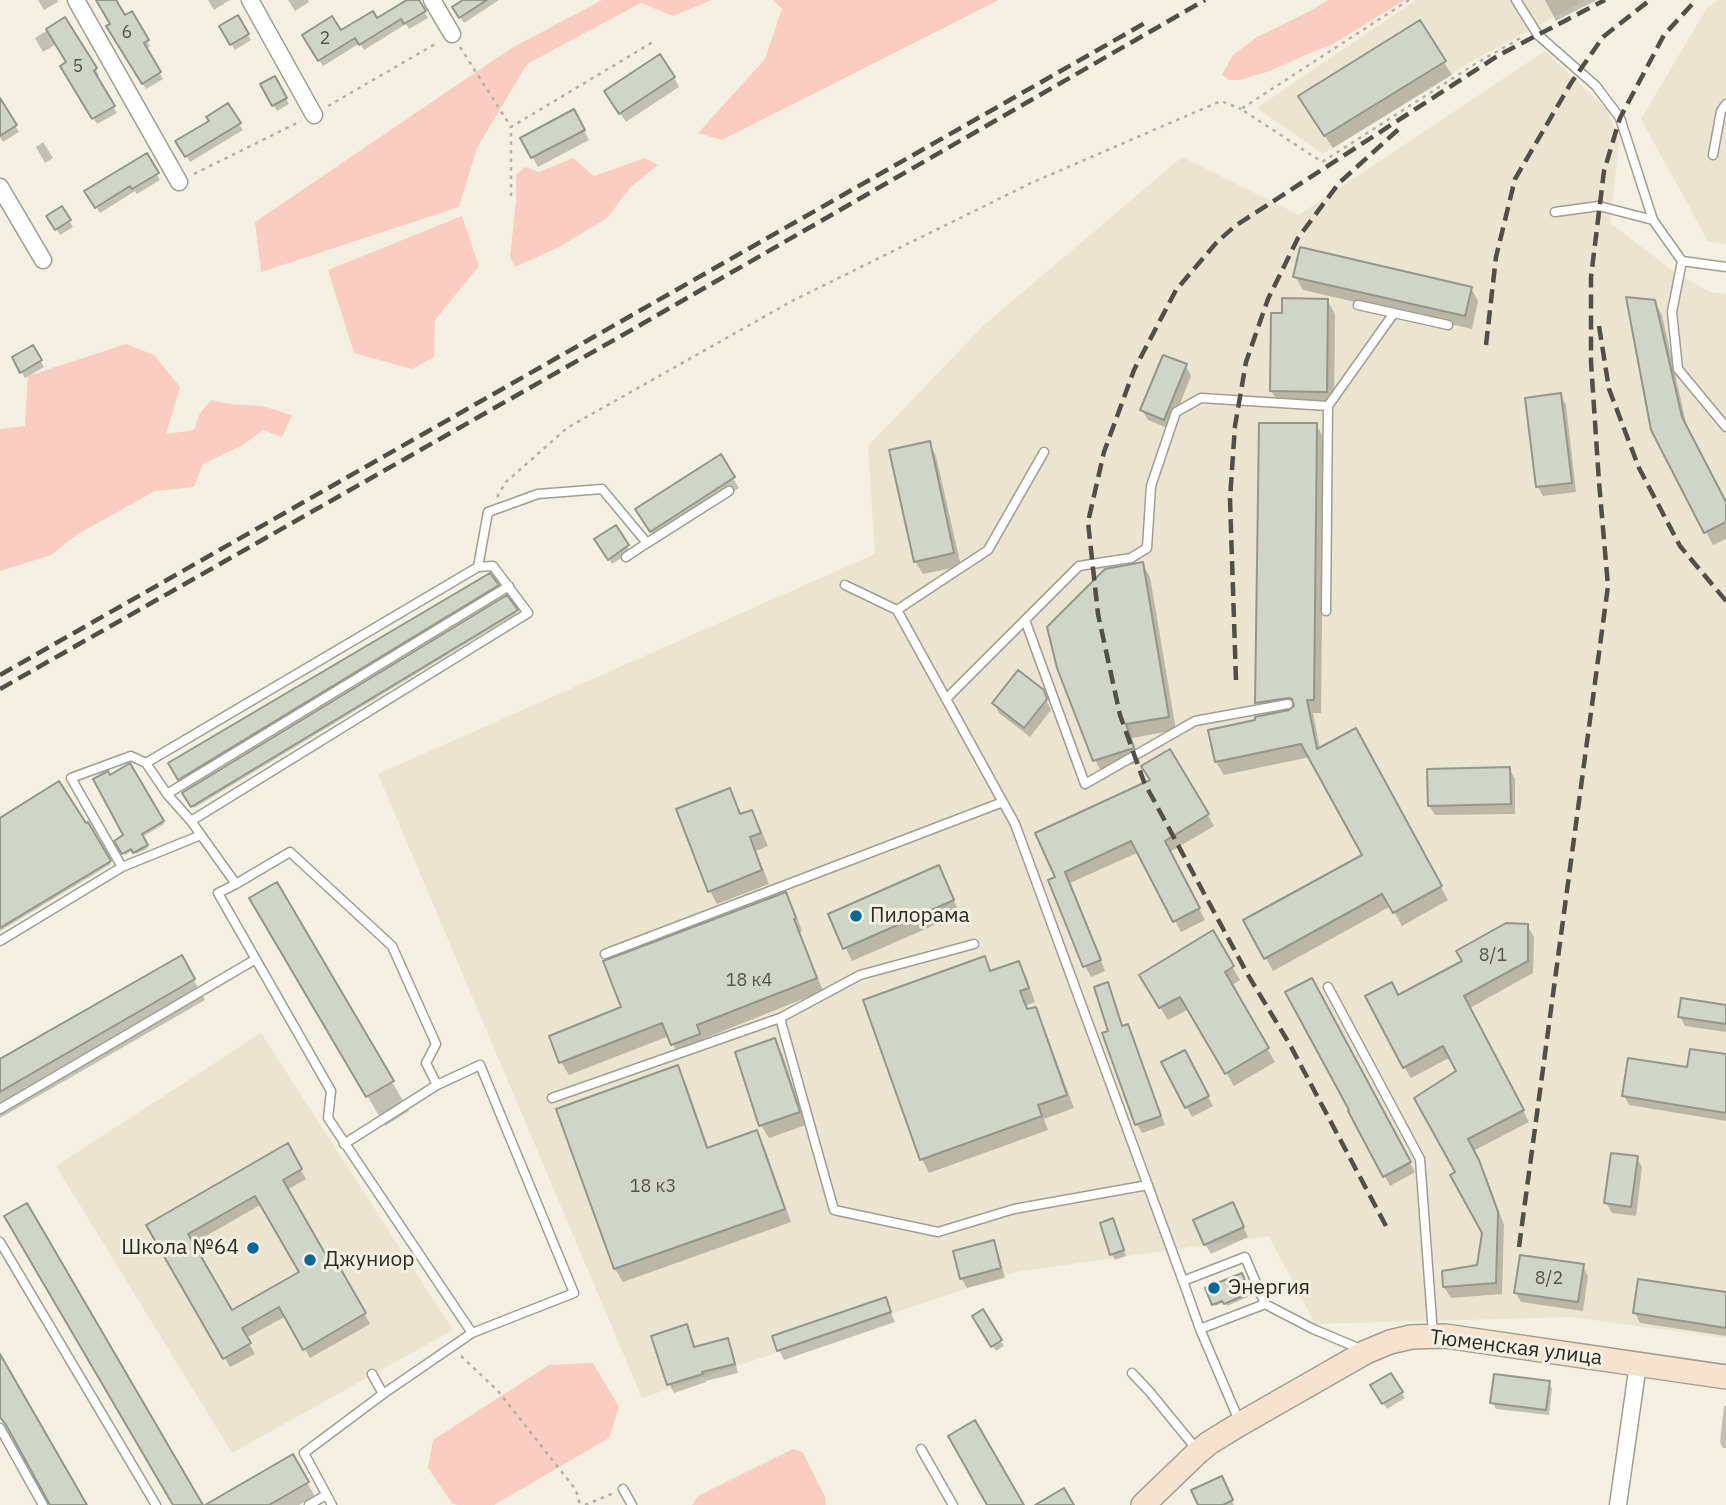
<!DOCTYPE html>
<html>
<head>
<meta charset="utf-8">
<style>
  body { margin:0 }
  canvas { display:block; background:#f3f0e2 }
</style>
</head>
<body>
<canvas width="1726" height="1505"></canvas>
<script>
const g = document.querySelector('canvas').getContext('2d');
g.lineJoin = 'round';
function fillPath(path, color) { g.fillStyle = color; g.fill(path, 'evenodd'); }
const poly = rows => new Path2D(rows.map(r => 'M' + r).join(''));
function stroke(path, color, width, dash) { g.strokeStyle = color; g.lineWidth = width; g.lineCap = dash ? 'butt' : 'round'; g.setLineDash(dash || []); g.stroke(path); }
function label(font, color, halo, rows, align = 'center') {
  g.font = font + ' "IBM Plex Sans",sans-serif'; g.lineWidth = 6; g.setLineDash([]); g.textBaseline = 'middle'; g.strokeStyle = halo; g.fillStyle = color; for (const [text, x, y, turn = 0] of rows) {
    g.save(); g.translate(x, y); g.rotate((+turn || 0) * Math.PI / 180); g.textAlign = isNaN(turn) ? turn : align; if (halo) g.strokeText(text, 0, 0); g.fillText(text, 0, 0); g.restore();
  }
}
const built = poly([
  [1416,0,1586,0,1474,60,1323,154,1257,108],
  [1718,0,1726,0,1726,244,1708,241,1641,119,1707,8],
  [1545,51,1609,112,1619,142,1610,223,1673,271,1710,292,1726,294,1726,1338,1571,1317,1315,1324,1269,1236,1016,1272,642,1398,378,774,875,554,868,446,984,325,1182,157,1299,215],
  [261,1033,453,1330,232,1453,56,1166]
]);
const green = poly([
  [602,0,712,0,673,16,641,3,527,64,477,148,459,207,261,272,255,222,510,49],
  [773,0,999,0,722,140,698,133,765,59,782,9],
  [1328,0,1405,0,1331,45,1303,56,1270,71,1240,80,1229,80,1222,75,1233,55,1257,37,1310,11],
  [573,158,594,176,645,158,658,165,630,188,607,218,561,246,515,267,510,257,516,200,516,175,525,167,539,172],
  [462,216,479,266,435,320,434,357,412,369,354,353,328,270],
  [126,344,154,355,180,387,166,434,194,430,200,413,211,400,230,404,262,406,292,415,282,437,263,430,243,445,203,464,194,487,155,491,78,534,51,555,0,571,0,429,25,426,28,376],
  [593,1363,619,1407,609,1438,494,1505,457,1505,452,1503,428,1468,433,1440,549,1365],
  [793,1449,802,1452,804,1455,825,1497,826,1505,692,1505,697,1497,702,1494]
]);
const shadow = poly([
  [38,0,57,0,58,2,44,10],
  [97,0,114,0,124,17,131,13,150,46,146,49,163,79,146,89,109,27,112,25],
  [208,0,230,0,214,10],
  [288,0,308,0,309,2,295,11],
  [410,0,417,0,428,18,409,29,406,24,364,50,360,43,323,66,304,36,340,33,377,20],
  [465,0,499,0,464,23,454,8],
  [1545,0,1597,0,1556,21],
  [237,18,251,40,235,50,221,27],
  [64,20,99,75,96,77,117,113,97,124,62,67,69,63,65,39,43,52,35,38],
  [1419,23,1452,75,1333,148,1307,110],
  [674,77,679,87,626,122,612,101],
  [274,78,289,104,277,111,262,85],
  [0,101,19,132,3,142,0,137],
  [228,106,243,130,190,162,178,142,211,122],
  [574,111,589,140,538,167,522,138],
  [43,142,53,158,45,163,36,147],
  [146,155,160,180,137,194,135,191,100,213,87,192],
  [61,208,73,227,60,235,48,217],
  [1295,276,1471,288,1478,301,1472,329,1303,290],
  [1327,300,1335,314,1334,405,1279,404,1271,391,1272,315,1284,315],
  [1654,301,1662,315,1688,432,1726,505,1726,539,1713,545,1652,429],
  [33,348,44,367,25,378,14,358],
  [1186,366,1191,376,1170,429,1148,420,1142,410],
  [1560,395,1566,405,1576,492,1543,496,1538,487],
  [1260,425,1316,425,1324,438,1321,713,1313,713,1320,749,1355,730,1448,900,1402,926,1391,906,1273,971,1246,921,1364,856,1310,757,1224,775,1216,762,1210,731,1257,721,1265,717,1257,703],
  [929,443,936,456,961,566,923,574,915,561],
  [720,457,739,488,656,541,637,510],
  [615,527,631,552,612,564,597,540],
  [1142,564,1150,577,1176,730,1132,738,1140,762,1102,773,1095,760],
  [489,575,498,588,181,781,171,764],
  [506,598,517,613,194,808,185,793],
  [1042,691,1051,710,1030,737,999,713,994,703],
  [1170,751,1214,826,1170,852,1205,920,1181,932,1139,852,1070,883,1105,971,1091,977,1085,966,1057,878,1152,781],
  [130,766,164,824,142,837,148,848,136,854,133,850,125,855,117,841,126,836,110,777],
  [1509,769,1515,779,1515,814,1435,815,1429,805],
  [729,790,742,816,752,812,759,825,768,846,756,851,769,884,717,904,710,891],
  [0,820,85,825,87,824,111,864,0,931],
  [945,881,960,914,852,961,830,915],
  [276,884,409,1111,385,1126,252,899],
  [785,894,793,907,802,931,800,932,823,991,703,1039,706,1047,680,1058,669,1036,569,1075,561,1062,551,1037,623,1008],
  [1527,925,1534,937,1533,973,1470,1008,1529,1122,1473,1151,1485,1173,1504,1225,1502,1294,1451,1298,1444,1287,1479,1267,1484,1233,1458,1173,1459,1072,1451,1057,1411,1078,1404,1067,1398,997],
  [1212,933,1240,980,1231,986,1275,1062,1234,1086,1189,1009,1168,1020,1141,976],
  [181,957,205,1000,0,1118,0,1061],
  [984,958,992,972,1018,963,1026,976,1035,1002,1027,1005,1029,1011,1035,1009,1042,1022,1074,1108,1044,1119,1048,1130,929,1173,922,1159,865,1001],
  [1311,980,1415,1172,1390,1186,1350,1112],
  [1107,985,1112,993,1123,1027,1127,1026,1132,1035,1165,1125,1142,1133,1137,1124,1110,1032],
  [1726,1007,1726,1032,1685,1026,1680,1016],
  [775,1040,782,1053,806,1125,769,1138,761,1125],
  [1726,1056,1726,1121,1629,1105,1624,1096],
  [1190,1062,1213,1106,1192,1117,1164,1063],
  [677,1068,685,1081,709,1149,757,1133,764,1146,791,1222,623,1282,615,1269,558,1110],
  [287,1146,306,1179,287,1190,331,1266,335,1263,370,1324,310,1358,286,1316,246,1338,255,1354,230,1367,149,1225],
  [262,1204,301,1273,231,1312,192,1244],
  [1637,1158,1642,1167,1636,1216,1612,1213,1606,1203],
  [1237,1214,1248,1237,1211,1254,1205,1244],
  [1113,1221,1126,1256,1115,1260,1112,1254],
  [993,1242,998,1252,1005,1278,967,1288,961,1278],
  [1583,1266,1588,1276,1583,1311,1521,1302,1516,1293],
  [1241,1275,1250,1296,1227,1306,1225,1302,1215,1306,1207,1289],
  [1726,1294,1726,1336,1640,1323,1635,1313],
  [885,1299,895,1322,784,1360,779,1350],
  [982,1312,1004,1346,996,1351,974,1317],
  [686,1326,691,1335,696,1348,728,1340,732,1349,738,1373,706,1381,706,1382,674,1393,669,1384],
  [1391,1375,1405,1398,1387,1409,1373,1386],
  [1549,1383,1552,1389,1549,1415,1496,1409,1492,1402],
  [1724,1406,1726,1406,1726,1448,1723,1448,1720,1442],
  [292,1457,315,1496,299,1505,209,1505],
  [1224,1484,1234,1505,1200,1505]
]);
const building = poly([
  [96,0,116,0,125,15,132,11,149,40,144,43,161,72,142,84,106,26,110,24,96,0],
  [407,0,419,0,426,11,404,24,401,19,359,45,355,38,318,61,302,35,332,16,341,30,373,11,377,18,407,0],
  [463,0,487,0,459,18,452,7,463,0],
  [238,15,249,34,230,45,219,26,238,15],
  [65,17,97,68,94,71,115,106,92,119,60,66,66,62,46,29,65,17],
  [1420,20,1446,61,1324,136,1298,96,1420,20],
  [660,54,675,77,619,114,604,91,660,54],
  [275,76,287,98,272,106,260,84,275,76],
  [0,98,17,125,0,136,0,98],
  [228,103,241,123,185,157,175,141,209,121,206,117,228,103],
  [574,109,585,130,531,158,520,138,574,109],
  [147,153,159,173,132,189,130,186,95,208,84,191,147,153],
  [62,206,71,220,55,230,46,216,62,206],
  [1300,247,1472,287,1465,316,1293,277,1300,247],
  [1626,297,1655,300,1682,417,1726,502,1726,522,1704,533,1651,430,1626,297],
  [1282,298,1328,299,1327,392,1270,391,1271,313,1282,313,1282,298],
  [33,345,42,360,20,373,12,357,33,345],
  [1163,355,1187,364,1164,420,1140,410,1163,355],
  [1561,393,1572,483,1536,487,1525,398,1561,393],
  [1259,423,1317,423,1314,700,1307,700,1317,749,1356,728,1442,886,1393,913,1382,894,1264,959,1243,920,1362,855,1301,744,1215,762,1208,730,1255,720,1255,717,1289,710,1294,706,1292,699,1288,698,1255,703,1259,423],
  [930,441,954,553,914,562,889,450,930,441],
  [721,454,735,477,650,532,635,509,721,454],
  [616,525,629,545,608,560,594,539,616,525],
  [1143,562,1169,717,1126,724,1134,748,1093,761,1057,668,1047,627,1105,569,1143,562],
  [490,573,499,585,178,780,168,763,490,573],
  [507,595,518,610,191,807,182,793,185,791,507,595],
  [1018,670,1044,690,1047,699,1024,728,992,703,1018,670],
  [1170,749,1209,814,1165,841,1200,908,1173,922,1131,841,1065,872,1101,960,1083,967,1048,880,1055,877,1035,833,1150,780,1141,766,1170,749],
  [130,763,164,821,142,834,148,845,133,853,131,849,122,854,114,841,123,835,93,779,108,771,110,775,130,763],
  [1510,767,1511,804,1428,806,1427,769,1510,767],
  [59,781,86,823,88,822,111,861,0,928,0,818,59,781],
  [730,788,740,814,752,810,761,833,750,837,762,870,708,892,676,809,730,788],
  [939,865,954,900,843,949,828,914,939,865],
  [277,882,394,1081,366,1097,249,898,277,882],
  [786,892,796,918,794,919,817,978,697,1025,700,1034,671,1045,662,1023,559,1063,549,1036,621,1007,603,961,786,892],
  [1506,923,1528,924,1528,961,1464,996,1524,1110,1468,1139,1479,1160,1498,1212,1496,1283,1443,1287,1442,1271,1477,1265,1482,1233,1450,1175,1455,1172,1414,1098,1456,1071,1443,1046,1403,1068,1365,996,1392,982,1398,995,1462,961,1456,951,1506,923],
  [1213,930,1234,966,1225,972,1269,1048,1225,1074,1180,997,1159,1008,1139,975,1213,930],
  [182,955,195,979,0,1092,0,1059,182,955],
  [985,956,990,971,1019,961,1029,988,1020,991,1027,1009,1036,1007,1067,1095,1038,1105,1042,1116,920,1160,863,1000,985,956],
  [1312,978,1411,1162,1383,1177,1348,1111,1349,1110,1285,992,1312,978],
  [1108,982,1122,1026,1128,1024,1161,1116,1135,1125,1102,1033,1108,1031,1094,987,1108,982],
  [1681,998,1726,1005,1726,1024,1678,1017,1681,998],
  [775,1038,800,1112,759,1126,735,1052,775,1038],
  [1690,1049,1726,1054,1726,1113,1622,1096,1628,1058,1687,1067,1690,1049],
  [1185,1050,1209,1096,1185,1108,1161,1062,1185,1050],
  [678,1065,707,1148,757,1130,785,1209,614,1269,556,1109,678,1065],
  [288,1143,302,1169,283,1180,331,1264,336,1261,366,1313,303,1350,279,1307,242,1328,251,1343,223,1359,146,1225,288,1143],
  [255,1196,299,1272,232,1310,188,1234,255,1196],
  [1611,1153,1638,1156,1631,1207,1604,1203,1611,1153],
  [1233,1202,1244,1227,1204,1245,1193,1220,1233,1202],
  [27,1203,203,1505,173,1505,4,1216,27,1203],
  [1113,1218,1124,1250,1110,1255,1100,1223,1113,1218],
  [994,1240,1001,1268,960,1279,953,1251,994,1240],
  [1520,1255,1584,1264,1578,1302,1514,1293,1520,1255],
  [1242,1273,1250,1293,1224,1304,1222,1301,1212,1305,1205,1288,1242,1273],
  [1638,1279,1726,1292,1726,1328,1633,1313,1638,1279],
  [886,1297,891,1312,777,1351,772,1336,886,1297],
  [983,1309,1002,1340,991,1347,972,1316,983,1309],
  [687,1324,694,1347,728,1338,735,1364,702,1372,703,1374,667,1385,651,1336,687,1324],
  [0,1354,87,1505,50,1505,6,1425,0,1417,0,1354],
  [1391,1373,1403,1392,1382,1404,1370,1385,1391,1373],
  [1494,1374,1550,1381,1546,1410,1490,1403,1494,1374],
  [975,1420,1024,1505,987,1505,948,1436,975,1420],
  [293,1454,309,1482,269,1505,205,1505,293,1454],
  [1222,1476,1233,1500,1223,1505,1198,1505,1191,1490,1222,1476],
  [1064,1488,1074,1505,1035,1505,1064,1488]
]);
const path = poly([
  [1409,0,1241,109,1322,162,1475,64,1524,36],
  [460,47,511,127],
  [328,106,437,43],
  [194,174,301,121],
  [511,196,511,127,653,42],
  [497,497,506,482,567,428,792,301,1031,183,1221,101,1241,109],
  [461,1356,498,1391,576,1490,580,1505],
  [585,1505,614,1493]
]);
const service = poly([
  [1516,0,1538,35,1596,86,1620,118,1653,220,1682,261,1726,267],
  [1713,155,1721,111,1726,104],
  [1555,212,1599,206,1653,220],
  [1682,261,1672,312,1678,369,1726,427],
  [1358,305,1448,325],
  [626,557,647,543],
  [845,585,897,610,1015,824,1183,1281],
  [897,610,988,550,1044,452],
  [1326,611,1328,406],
  [1025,620,1085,784,1195,721,1288,704],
  [946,699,1079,566,1131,558,1147,548,1151,486,1176,412,1201,398,1328,406,1394,313],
  [167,794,509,586],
  [191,821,167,794,146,763,478,567,488,512,538,494,602,489,647,543,729,491],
  [201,835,191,821,528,613,493,566,478,567],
  [122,867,71,778,131,756,146,763],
  [236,884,218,893,331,1091,328,1118,472,1333],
  [0,941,122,867,201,835,236,884,290,852,392,946,436,1044,426,1063,437,1085,480,1065,574,1293,472,1333,383,1394],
  [974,944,860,975,780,1018,834,1210,938,1232,1014,1209,1148,1185],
  [605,954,1003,802],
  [1328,987,1420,1159,1433,1334],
  [552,1098,780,1018],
  [0,1109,256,959],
  [344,1144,437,1085],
  [0,1242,156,1505],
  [1200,1329,1265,1304],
  [1132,1373,1149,1391,1198,1451],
  [1240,1423,1200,1329,1183,1281,1245,1257,1265,1304,1313,1329,1363,1350],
  [0,1428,43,1505],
  [921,1449,953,1505],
  [623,1489,632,1505],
  [309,1505,326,1495],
  [332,1505,304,1453,383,1394,372,1374]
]);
const minor = poly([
  [76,0,179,182],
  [250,0,314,115],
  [432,0,452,34],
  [0,187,43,260],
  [1618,1505,1638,1364]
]);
const secondary = poly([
  [1143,1505,1198,1452,1209,1443,1240,1424,1366,1352,1390,1342,1411,1337,1445,1336,1726,1377]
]);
const rail = poly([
  [1599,326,1609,389,1639,468,1680,546,1726,601],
  [1486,345,1496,257,1515,179,1571,83,1603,37,1650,0],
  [0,675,1145,23],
  [1236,680,1230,499,1235,426,1246,362,1268,299,1298,238,1339,183,1400,128],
  [0,689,621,336,1205,0],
  [1386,1226,1289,1043,1248,975,1144,782,1120,715,1098,614,1088,522,1104,452,1134,370,1176,290,1217,242,1235,226,1499,55,1605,0],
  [1519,1247,1608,586,1599,482,1591,362,1591,277,1604,171,1620,118,1664,35,1696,0]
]);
const markers = [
  [856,916,7,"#0c6898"],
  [253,1248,7,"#0c6898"],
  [310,1260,7,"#0c6898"],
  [1214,1288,7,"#0c6898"]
];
const numberNames = [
  ["6",127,33],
  ["2",325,39],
  ["5",78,67],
  ["8/1",1493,956],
  ["18 к4",749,981],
  ["18 к3",653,1187],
  ["8/2",1549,1279]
];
const poiNames = [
  ["Пилорама",870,916],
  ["Школа №64",239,1248,"right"],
  ["Джуниор",324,1260],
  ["Энергия",1228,1288]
];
const streetNames = [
  ["Тюменская улица",1516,1348,7]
];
fillPath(built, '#eae4d0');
fillPath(green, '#fbcdc1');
fillPath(shadow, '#0003');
fillPath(building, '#d0d5c8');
stroke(building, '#93978b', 2);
stroke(service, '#a19d90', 11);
stroke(minor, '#a19d90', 19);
stroke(secondary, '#a19d90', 26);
stroke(path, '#b3b0a5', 2.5, [3.5, 5]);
stroke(service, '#fff', 8);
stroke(minor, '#fff', 16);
stroke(secondary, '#f6e2cd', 23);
stroke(rail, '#514f48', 4.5, [14, 7]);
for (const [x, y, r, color] of markers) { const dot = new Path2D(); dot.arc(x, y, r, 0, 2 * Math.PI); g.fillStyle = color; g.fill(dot); stroke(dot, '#f3f0e2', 2.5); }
label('18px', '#55554e', null, numberNames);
label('21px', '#2c2a25', '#f3f0e2', poiNames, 'left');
label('21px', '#2c2a25', '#f3f0e2', streetNames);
</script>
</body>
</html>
